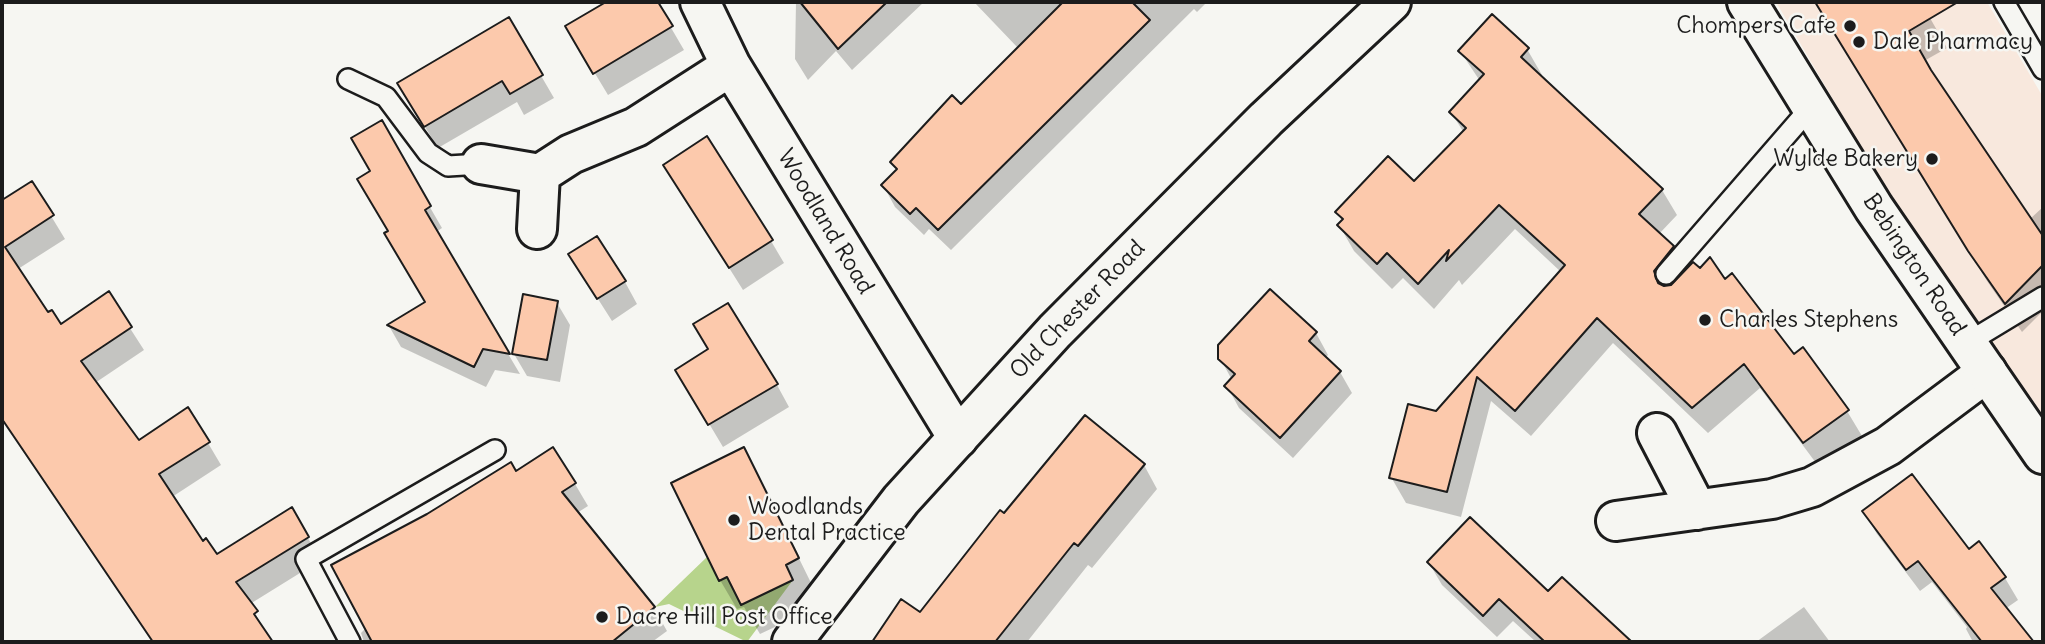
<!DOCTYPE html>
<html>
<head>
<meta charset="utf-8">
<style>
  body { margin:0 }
  #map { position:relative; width:2045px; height:644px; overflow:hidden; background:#f6f6f2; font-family:Delius,sans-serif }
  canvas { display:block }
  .frame { position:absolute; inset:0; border:4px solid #1c1c1c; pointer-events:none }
</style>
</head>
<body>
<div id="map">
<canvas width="2045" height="644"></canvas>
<div class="frame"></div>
</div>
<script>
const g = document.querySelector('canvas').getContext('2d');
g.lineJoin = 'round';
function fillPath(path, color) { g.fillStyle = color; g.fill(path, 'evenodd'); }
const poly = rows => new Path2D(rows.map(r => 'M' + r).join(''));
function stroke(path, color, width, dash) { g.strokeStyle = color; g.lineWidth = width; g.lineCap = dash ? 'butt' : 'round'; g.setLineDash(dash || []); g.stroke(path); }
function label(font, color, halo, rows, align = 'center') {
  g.font = font + ' Delius,sans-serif'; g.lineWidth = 5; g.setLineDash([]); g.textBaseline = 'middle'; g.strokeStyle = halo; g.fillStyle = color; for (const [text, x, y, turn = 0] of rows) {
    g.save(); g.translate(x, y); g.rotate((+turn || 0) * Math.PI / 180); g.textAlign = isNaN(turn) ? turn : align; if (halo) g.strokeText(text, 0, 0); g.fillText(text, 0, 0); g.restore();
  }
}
const built = poly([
  [1776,2,1987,2,2043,97,2043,429,1907,226]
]);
const green = poly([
  [707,557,719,580,727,577,741,605,793,580,747,642,669,604,655,607]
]);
const shadow = poly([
  [610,2,656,2,684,50,608,95,567,27],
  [796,2,924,2,852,70,836,51,808,80,795,59],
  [974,2,1060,2,1063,5,1065,2,1207,2,1197,12,1194,9,951,250,929,229,924,235,895,207,883,185,897,171,892,162,961,106,1018,48],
  [1817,2,1921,2,1947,48,1924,61,2030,219,2043,207,2043,311,2022,332,1987,281],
  [508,19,554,98,524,115,517,102,438,148,412,106],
  [1527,49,1542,75,1540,77,1662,190,1677,215,1659,234,1673,247,1687,271,1725,282,1847,411,1862,436,1819,467,1760,388,1708,433,1613,343,1531,436,1491,401,1461,517,1406,503,1391,477,1561,272,1515,229,1462,285,1459,280,1434,309,1403,278,1392,289,1354,251,1339,225,1342,221,1337,212,1414,183,1464,133,1451,112,1480,81,1460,51],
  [381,123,442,228,436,232,520,374,495,370,486,387,401,347,389,326,427,303,390,232,372,171],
  [31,183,65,239,18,269,48,315,61,327,108,294,144,350,95,383,138,442,208,443,221,465,172,497,203,543,216,556,291,510,321,560,250,604,271,642,155,642,2,421,2,202],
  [678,187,771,241,784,263,743,290],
  [584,277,625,282,637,304,612,321],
  [1270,292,1316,333,1328,355,1325,358,1340,372,1352,393,1293,458,1239,408,1227,386,1232,380,1220,358],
  [557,303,570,325,560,382,527,376,514,354],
  [677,370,777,385,789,407,723,447],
  [743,449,760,479,814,589,802,595,809,611,760,634,744,607,737,609,720,580],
  [1144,465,1157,489,1092,568,1088,565,1027,642,874,642,901,602,920,614,1004,515],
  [516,473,575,484,588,506,577,513,654,608,667,631,652,642,364,642,361,633],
  [1864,512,1968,551,2005,578,2018,600,2005,609,2032,642,1973,642,1966,629,1967,627,1932,582,1920,591,1877,534],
  [1429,563,1548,594,1626,639,1628,642,1536,642,1513,621,1497,637,1442,585],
  [1804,607,1830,642,1756,642]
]);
const building = poly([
  [606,2,658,2,673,26,593,74,565,26,606,2],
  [800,2,887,2,838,49,800,2],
  [1063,2,1132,2,1150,20,938,230,916,208,910,214,881,185,897,169,890,162,952,95,961,104,1063,2],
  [1815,2,1958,2,1909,31,1931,70,2043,236,2043,265,2005,304,1968,251,1815,2],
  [1492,14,1529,48,1521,57,1663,189,1639,214,1674,246,1654,271,1658,283,1664,286,1671,285,1693,262,1700,268,1710,257,1725,279,1732,273,1794,354,1803,347,1849,410,1803,443,1744,364,1692,408,1597,318,1515,411,1477,377,1447,492,1389,478,1408,404,1436,411,1565,265,1499,205,1446,261,1449,250,1418,284,1387,253,1377,264,1337,225,1343,219,1335,212,1388,156,1414,181,1466,128,1449,112,1484,74,1458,51,1492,14],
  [509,17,543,75,510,94,502,81,424,127,397,83,509,17],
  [382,120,431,206,425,210,510,354,483,349,474,367,387,325,425,302,384,233,388,231,357,179,370,171,351,138,382,120],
  [707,136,773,240,729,268,663,165,707,136],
  [32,181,54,215,5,247,48,312,52,310,61,324,109,291,132,327,81,361,139,440,188,407,210,442,159,474,203,541,206,538,217,554,292,507,309,537,236,582,258,611,254,614,273,642,153,642,2,419,2,200,32,181],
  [597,236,626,281,597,299,568,254,597,236],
  [1270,289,1317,332,1309,341,1341,371,1280,438,1224,386,1235,374,1218,359,1218,345,1270,289],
  [523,294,558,301,547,360,512,354,523,294],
  [728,303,778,384,708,425,675,370,708,349,693,324,728,303],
  [1085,415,1145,464,1078,546,1074,543,995,642,872,642,901,599,920,612,1000,510,1004,513,1085,415],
  [553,447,576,483,562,492,655,607,612,642,372,642,331,565,427,514,511,462,516,471,553,447],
  [744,447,799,558,786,565,793,580,741,605,727,577,719,581,671,483,744,447],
  [1912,474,1969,549,1979,541,2006,577,1991,588,2034,642,1982,642,1918,561,1906,570,1862,511,1912,474],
  [1470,517,1548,591,1562,577,1632,642,1545,642,1499,599,1483,616,1427,562,1470,517]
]);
const lane = poly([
  [2004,2,2043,69],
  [348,79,386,97,428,153,448,166,481,164],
  [1666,274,1811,107],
  [1967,343,2043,297],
  [350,642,306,559,495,450]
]);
const street = poly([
  [700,2,731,66,958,438],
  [481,164,540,174],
  [537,229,540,174,571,154,636,127,731,66],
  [1657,433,1697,510],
  [1616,521,1772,499,1812,487,1888,446,1987,372]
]);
const secondary = poly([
  [1747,2,1874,208,2043,454],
  [792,642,901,500,1055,331,1266,119,1391,2]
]);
const markers = [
  [1850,26,7,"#1c1c1c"],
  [1859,42,7,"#1c1c1c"],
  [1932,159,7,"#1c1c1c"],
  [1705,320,7,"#1c1c1c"],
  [734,520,7,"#1c1c1c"],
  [602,617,7,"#1c1c1c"]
];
const poiNames = [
  ["Chompers Cafe",1836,26,"right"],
  ["Dale Pharmacy",1873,42],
  ["Wylde Bakery",1918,159,"right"],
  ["Charles Stephens",1719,320],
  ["Woodlands",748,507],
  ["Dental Practice",748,533],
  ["Dacre Hill Post Office",616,617]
];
const streetNames = [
  ["Woodland Road",825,222,59],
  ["Bebington Road",1914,265,56],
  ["Old Chester Road",1078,310,-46]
];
fillPath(built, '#f8e8dd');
fillPath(green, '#b7d48c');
fillPath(shadow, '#0003');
fillPath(building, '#fcc9ac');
stroke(building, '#1c1c1c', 2);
stroke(lane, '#1c1c1c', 24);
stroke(street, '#1c1c1c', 44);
stroke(secondary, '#1c1c1c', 44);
stroke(lane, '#f6f6f2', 19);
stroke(street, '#f6f6f2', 38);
stroke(secondary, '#f6f6f2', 38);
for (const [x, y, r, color] of markers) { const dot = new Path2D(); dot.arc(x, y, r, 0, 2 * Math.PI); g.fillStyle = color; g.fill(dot); stroke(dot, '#f6f6f2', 2.5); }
label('23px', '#1c1c1c', '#f6f6f2', poiNames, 'left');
label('23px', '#1c1c1c', '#f6f6f2', streetNames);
</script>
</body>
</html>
